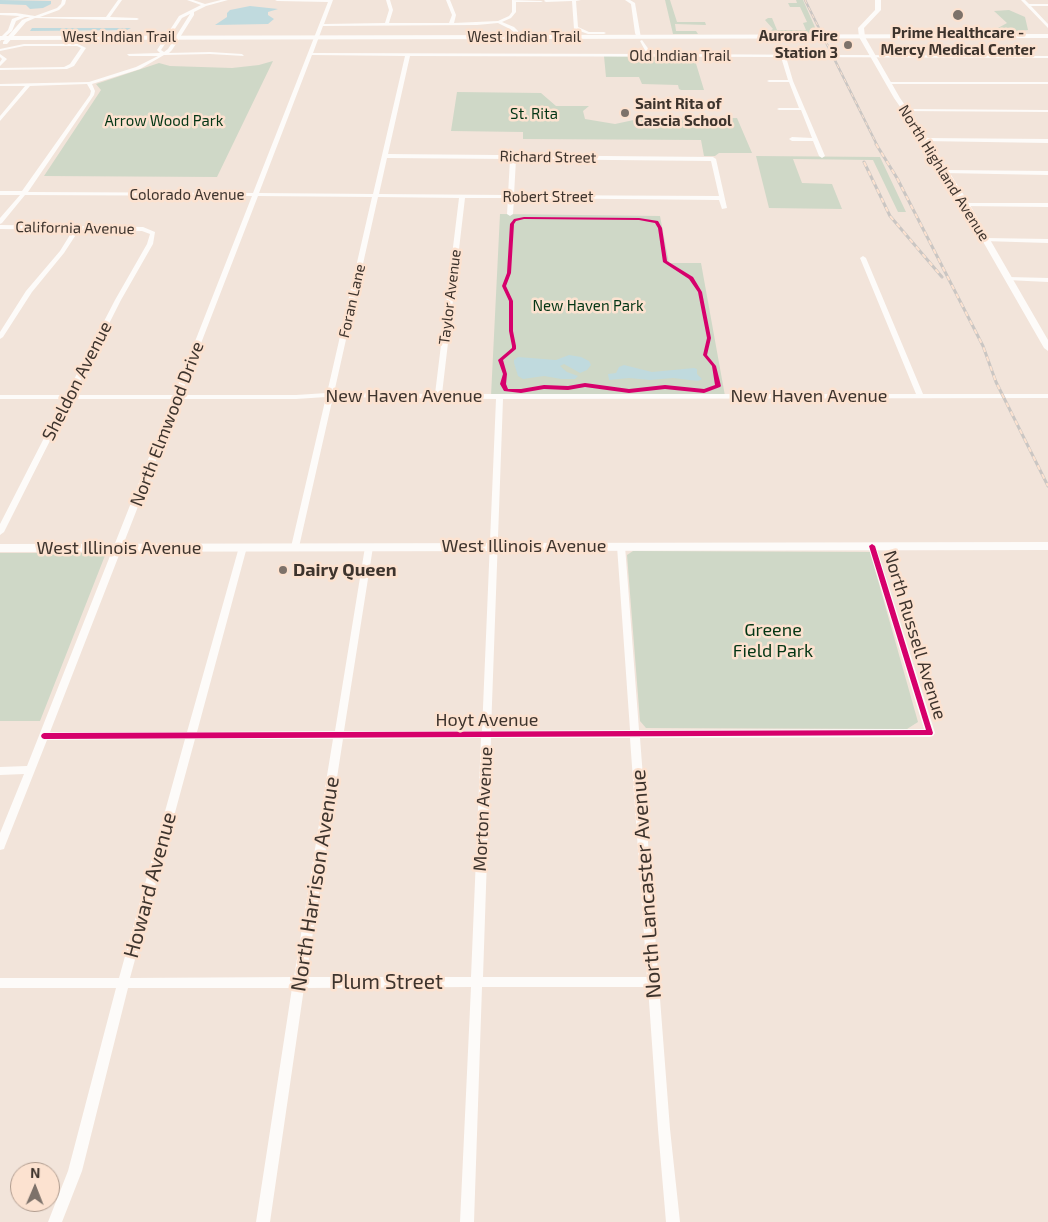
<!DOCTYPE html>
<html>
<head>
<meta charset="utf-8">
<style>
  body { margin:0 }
  #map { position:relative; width:1048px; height:1222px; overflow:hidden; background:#f2e4da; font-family:"Exo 2",sans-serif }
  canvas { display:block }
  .north { position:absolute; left:10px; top:1162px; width:50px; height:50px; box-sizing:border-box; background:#fce2d0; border:1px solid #b09c8f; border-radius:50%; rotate:1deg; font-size:14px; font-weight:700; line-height:20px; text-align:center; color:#3e342d }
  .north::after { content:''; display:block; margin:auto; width:18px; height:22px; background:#7d726a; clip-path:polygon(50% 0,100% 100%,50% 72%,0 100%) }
</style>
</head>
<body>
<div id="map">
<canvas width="1048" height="1222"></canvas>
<div class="north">N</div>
</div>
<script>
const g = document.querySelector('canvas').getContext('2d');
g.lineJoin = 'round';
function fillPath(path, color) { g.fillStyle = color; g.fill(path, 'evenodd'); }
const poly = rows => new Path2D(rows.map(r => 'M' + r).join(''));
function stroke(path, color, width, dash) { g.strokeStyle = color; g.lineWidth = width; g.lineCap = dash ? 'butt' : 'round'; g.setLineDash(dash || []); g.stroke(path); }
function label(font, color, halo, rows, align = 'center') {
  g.font = font + ' "Exo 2",sans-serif'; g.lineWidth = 5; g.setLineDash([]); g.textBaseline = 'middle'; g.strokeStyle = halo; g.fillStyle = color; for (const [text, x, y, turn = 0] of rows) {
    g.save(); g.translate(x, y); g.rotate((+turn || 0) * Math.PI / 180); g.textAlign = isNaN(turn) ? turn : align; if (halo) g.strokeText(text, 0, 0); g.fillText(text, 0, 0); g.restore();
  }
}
const green = poly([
  [665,0,670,0,677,22,705,22,706,25,675,24,676,31,696,31,698,34,673,34],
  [796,0,803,0,818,34,771,34,770,31,773,29,765,20,768,18,772,18,777,30,806,30,803,23,807,22,800,7,790,7,788,3,797,3],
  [1009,10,1025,17,1028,30,1014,32,998,28,1007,23,994,11],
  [604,56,694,57,704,90,681,90,679,89,678,85,642,84,639,77,606,77],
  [273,61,217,177,44,176,101,90,96,84,159,63,170,66,232,68,259,65],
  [457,92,541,93,556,106,589,106,583,111,585,119,615,124,643,118,737,118,752,153,719,153,715,156,704,156,701,140,523,139,523,132,451,131],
  [756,156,880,157,906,212,898,212,873,160,793,159,802,183,832,184,842,209,769,208],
  [500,214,660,216,669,263,701,263,725,396,491,396],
  [633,551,870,552,918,722,907,729,646,728,640,721,627,555],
  [0,553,106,553,40,721,0,721]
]);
const water = poly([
  [0,0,51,1,51,4,43,8,30,9,26,5,0,4],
  [250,6,278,9,268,12,268,15,274,19,268,24,215,25,227,17,227,13,230,10],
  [32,28,131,28,127,30,30,31],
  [569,355,581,357,589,361,591,365,587,370,580,373,564,364,560,366,567,372,578,376,575,379,561,379,544,376,523,379,518,376,514,363,514,360,518,357,556,360],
  [624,365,652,372,694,368,697,369,697,374,702,379,698,381,673,378,650,380,629,378,609,380,608,374,616,373,619,367]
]);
const minor = poly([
  [62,0,66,0,65,4,59,10,40,17,106,17,118,0,122,0,110,17,137,18,139,19,137,20,107,20,35,18,26,22,7,44,3,44,3,42,22,20,30,17,25,17,16,21,12,31,0,41,0,38,8,30,12,19,20,16,0,15,0,13,16,13,35,16,57,8,61,4,62,0],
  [187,0,193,0,205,4,221,0,228,0,206,6,194,12,194,15,172,50,169,53,210,52,242,54,244,56,210,54,164,55,140,69,92,84,95,91,94,95,28,192,253,193,328,2,277,1,275,0,333,0,324,24,385,23,389,10,386,0,390,0,393,10,389,23,449,23,452,15,446,0,450,0,456,15,454,23,498,21,509,16,512,12,512,0,543,1,541,2,516,2,516,12,511,18,502,22,514,27,518,31,517,37,515,38,513,37,514,32,510,29,498,23,477,25,323,26,313,53,647,54,640,41,642,40,652,54,1048,56,1048,58,786,57,793,81,825,156,822,158,819,156,813,141,792,141,789,139,792,137,812,138,801,110,779,110,777,109,779,108,799,108,789,82,769,82,767,81,769,80,788,80,781,57,410,56,388,154,713,157,716,159,727,208,722,209,719,200,514,198,513,214,510,216,507,214,508,198,465,198,442,394,916,394,860,258,863,256,866,258,923,394,1048,394,1048,398,503,399,491,731,630,730,617,546,621,543,625,546,639,730,924,729,868,546,872,543,876,546,935,733,933,736,930,737,640,738,670,1129,680,1222,666,1222,658,1129,648,987,482,987,474,1222,460,1222,471,987,304,988,270,1222,256,1222,292,988,128,988,82,1171,62,1222,48,1222,68,1171,116,988,0,988,0,978,119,978,185,739,47,740,5,846,4,849,0,850,0,833,24,774,0,775,0,767,27,766,172,399,71,399,4,532,0,535,0,524,64,399,0,399,0,395,66,395,115,300,147,244,150,234,142,231,79,230,64,253,32,292,3,337,0,339,0,332,26,291,60,251,73,230,0,229,0,225,143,227,155,232,153,244,121,300,73,395,174,395,252,196,25,195,2,223,0,224,0,218,20,195,0,195,0,191,22,191,90,95,91,91,87,84,30,86,0,121,0,116,25,86,0,86,0,84,89,82,136,67,158,56,129,56,127,54,160,53,157,50,179,16,201,5,187,0],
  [190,14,168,49,164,52,161,50,182,18,190,14],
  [312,55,405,56,373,194,259,193,312,55],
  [387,158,510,159,508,195,379,194,387,158],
  [516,159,711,161,719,196,514,195,516,159],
  [258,196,372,197,327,393,296,395,181,395,258,196],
  [378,197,459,198,435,394,334,393,378,197],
  [326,397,291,547,295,550,299,547,333,397,496,399,482,731,344,731,373,547,369,544,365,547,335,731,197,732,247,547,243,544,239,547,187,732,50,732,180,399,296,399,326,397],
  [481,738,471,977,306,977,343,739,481,738],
  [491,738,630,738,647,977,483,977,491,738],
  [195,739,333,739,294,977,130,978,195,739],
  [545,0,581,0,576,1,578,27,589,32,604,32,606,33,604,34,588,34,574,29,572,1,546,2,544,1,545,0],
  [625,0,630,0,635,3,641,38,637,38,635,33,631,4,625,0],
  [1021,0,1025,0,1029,4,1048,4,1048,6,1031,6,1048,24,1048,28,1021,0],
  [24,44,78,44,86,48,74,66,67,69,0,70,0,68,64,67,70,64,81,48,77,46,24,46,0,51,0,49,24,44],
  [0,54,7,59,0,66,0,62,2,59,0,57,0,54],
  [888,82,1048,82,1048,84,886,84,886,83,888,82],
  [905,109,1048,110,1048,112,903,111,903,110,905,109],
  [926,138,1048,139,1048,143,924,141,924,139,926,138],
  [946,170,1048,171,1048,175,944,173,943,172,946,170],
  [966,203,1048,203,1048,207,964,206,963,205,966,203],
  [986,238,1048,239,1048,243,984,241,984,239,986,238],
  [1009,277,1048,278,1048,282,1007,280,1007,278,1009,277]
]);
const tertiary = poly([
  [875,0,881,0,881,10,864,28,865,37,900,98,929,140,970,205,1048,340,1048,351,1044,348,962,205,923,140,894,98,859,37,858,28,875,10,875,0]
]);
const secondary = poly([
  [1048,34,1048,38,0,40,0,36,1048,34],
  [1048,542,1048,550,0,552,0,544,1048,542]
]);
const railFar1 = poly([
  [805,0,877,145]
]);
const rail = poly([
  [876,144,897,178,983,346,996,382,1048,486],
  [864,162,890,216,942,277]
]);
const cycleway = poly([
  [524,217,639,218,658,221,662,228,667,261,693,277,702,292,711,338,707,355,716,366,721,386,720,387,704,393,665,389,629,393,585,387,568,390,544,389,521,393,504,391,500,384,503,374,498,360,512,348,512,346,509,331,509,301,502,286,507,273,510,224,514,219,524,217],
  [524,219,639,220,655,223,658,228,663,262,689,279,698,292,707,338,703,355,712,366,715,385,704,389,665,385,629,389,585,383,568,386,544,385,521,389,508,389,506,384,507,374,503,360,516,349,516,346,513,331,513,301,506,286,511,273,514,224,516,221,524,219],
  [872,544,875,546,933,733,932,735,44,739,42,738,41,736,42,734,44,733,926,730,869,546,872,544]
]);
const markers = [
  [958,15,6,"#7d726a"],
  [848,45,5,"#7d726a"],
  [625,113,5,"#7d726a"],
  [283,570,5,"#7d726a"]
];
const farPoinames = [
  ["Prime Healthcare -",958,33],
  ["Mercy Medical Center",958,50],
  ["Aurora Fire",838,36,"right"],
  ["Station 3",838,53,"right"],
  ["Saint Rita of",635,104,"left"],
  ["Cascia School",635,121,"left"]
];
const farStreetnames = [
  ["West Indian Trail",119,37],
  ["West Indian Trail",524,37],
  ["Old Indian Trail",680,56],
  ["Richard Street",548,157,1],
  ["North Highland Avenue",944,173,58],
  ["Colorado Avenue",187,195],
  ["Robert Street",548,197],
  ["California Avenue",75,228,1],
  ["Taylor Avenue",450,297,-83],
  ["Foran Lane",352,301,-77]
];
const farParknames = [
  ["St. Rita",534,114],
  ["Arrow Wood Park",164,121],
  ["New Haven Park",588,306]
];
const streetNames = [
  ["Sheldon Avenue",77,381,-63],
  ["New Haven Avenue",404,396],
  ["New Haven Avenue",809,396],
  ["North Elmwood Drive",167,424,-69],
  ["West Illinois Avenue",524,546],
  ["West Illinois Avenue",119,548],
  ["North Russell Avenue",915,635,73],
  ["Hoyt Avenue",487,720],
  ["Morton Avenue",483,809,-87]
];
const poiNames = [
  ["Dairy Queen",293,570]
];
const parkNames = [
  ["Greene",773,630],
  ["Field Park",773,651]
];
const nearStreetnames = [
  ["North Harrison Avenue",315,884,-81],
  ["North Lancaster Avenue",646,884,-94],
  ["Howard Avenue",150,885,-75],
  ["Plum Street",387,982]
];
fillPath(green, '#cfd8c7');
fillPath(water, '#c0dade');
fillPath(minor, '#fdfbf9');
fillPath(tertiary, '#fdfbf9');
fillPath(secondary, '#fdfbf9');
stroke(railFar1, '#cac6c3', 2.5);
stroke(rail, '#cac6c3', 3);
stroke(railFar1, '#fce2d0', 1, [4]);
stroke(rail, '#fce2d0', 2, [5]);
fillPath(cycleway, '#d6006c');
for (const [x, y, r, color] of markers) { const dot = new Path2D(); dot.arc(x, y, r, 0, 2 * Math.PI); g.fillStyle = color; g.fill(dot); stroke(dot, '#fce2d0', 2); }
label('bold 15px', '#3e342d', '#fce2d0', farPoinames);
label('15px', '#3e342d', '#fce2d0', farStreetnames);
label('15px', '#033514', '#fce2d0', farParknames);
label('18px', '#3e342d', '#fce2d0', streetNames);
label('bold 18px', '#3e342d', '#fce2d0', poiNames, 'left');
label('18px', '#033514', '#fce2d0', parkNames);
label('21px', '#3e342d', '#fce2d0', nearStreetnames);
</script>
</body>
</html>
